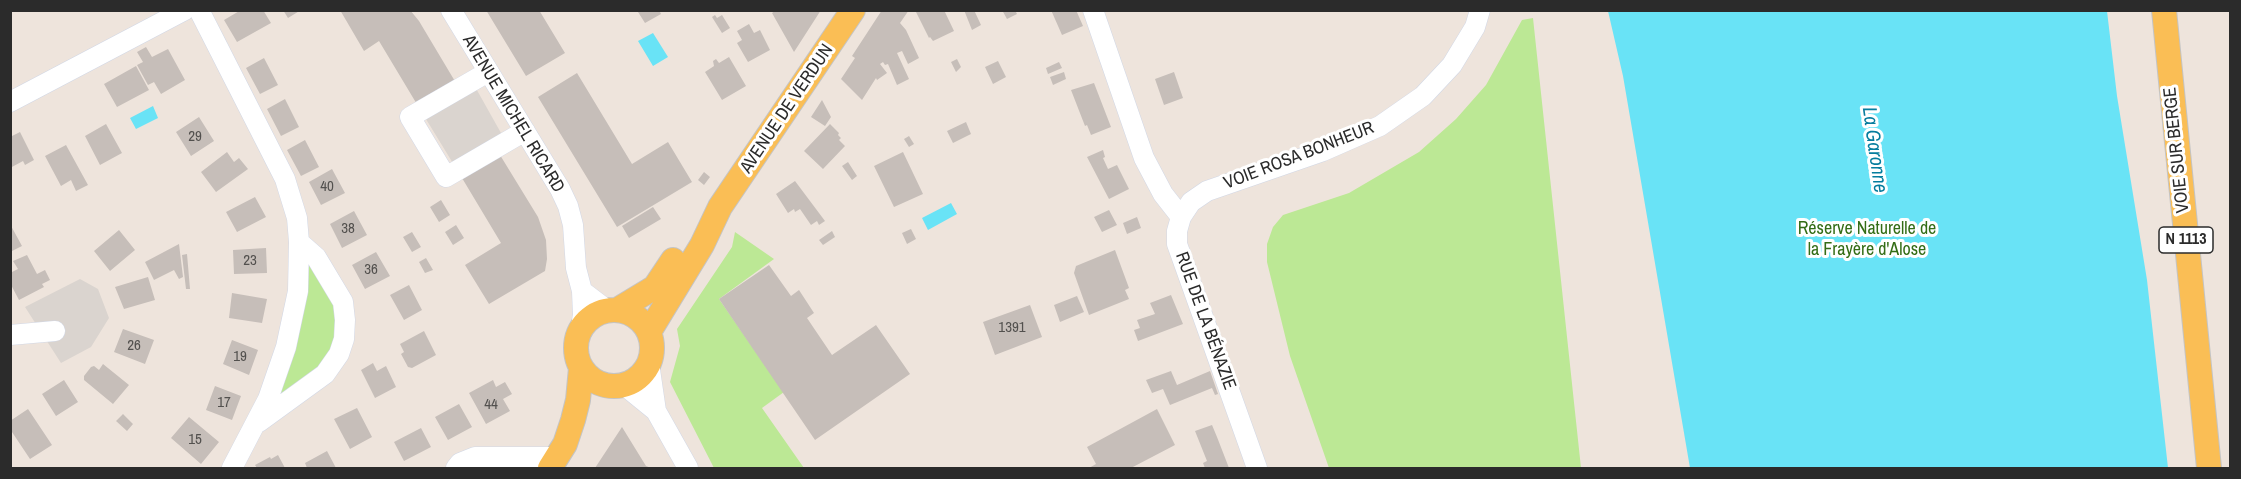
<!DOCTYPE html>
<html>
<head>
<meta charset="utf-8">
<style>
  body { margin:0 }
  #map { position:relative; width:2241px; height:479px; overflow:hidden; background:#eee4dc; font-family:"Archivo Narrow",sans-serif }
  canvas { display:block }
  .frame { position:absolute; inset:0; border:12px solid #2b2b2b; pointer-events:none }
</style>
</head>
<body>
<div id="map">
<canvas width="2241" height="479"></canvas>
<div class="frame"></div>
</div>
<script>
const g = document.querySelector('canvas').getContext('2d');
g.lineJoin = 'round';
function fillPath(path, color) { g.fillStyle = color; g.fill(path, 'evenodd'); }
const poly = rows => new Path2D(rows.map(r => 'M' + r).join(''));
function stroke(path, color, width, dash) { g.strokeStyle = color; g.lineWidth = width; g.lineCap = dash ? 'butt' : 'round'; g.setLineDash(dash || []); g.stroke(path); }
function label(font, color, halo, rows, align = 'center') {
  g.font = font + ' "Archivo Narrow",sans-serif'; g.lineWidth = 6; g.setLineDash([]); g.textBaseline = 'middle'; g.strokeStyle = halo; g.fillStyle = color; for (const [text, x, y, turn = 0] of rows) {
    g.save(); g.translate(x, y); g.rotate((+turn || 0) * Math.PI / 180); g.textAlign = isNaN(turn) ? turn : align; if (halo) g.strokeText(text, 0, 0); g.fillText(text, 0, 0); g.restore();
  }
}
const green = poly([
  [1533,18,1581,468,1329,468,1290,356,1267,262,1267,244,1273,227,1283,215,1349,193,1419,152,1456,119,1486,85,1522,20],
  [735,232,774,259,719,299,784,392,762,408,804,468,714,468,670,382,680,346,677,329,732,247],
  [306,259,338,309,339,331,324,366,285,397,275,395]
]);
const plaza = poly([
  [469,76,510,149,462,178,418,106],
  [80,279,98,289,109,318,91,347,61,363,25,307]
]);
const water = poly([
  [1608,11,2107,11,2117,96,2147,280,2168,468,1690,468,1623,76],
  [653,33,668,57,653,66,638,41],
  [153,106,158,118,136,129,130,118],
  [951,203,957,214,928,230,922,218]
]);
const building = poly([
  [241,10,263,10,271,23,237,42,224,20],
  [283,10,301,10,288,18],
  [340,10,410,10,419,21,456,83,418,106,379,41,364,51],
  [486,10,539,10,565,53,526,76],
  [640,10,659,10,661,14,645,23,638,12],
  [776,10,821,10,794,52,772,13],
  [882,10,909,10,900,23,906,30,919,58,908,64,902,51,897,53,909,79,897,85,888,64,885,65,883,62,880,64,887,73,877,80,876,78,862,100,841,79,855,58,852,56],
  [915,10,944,10,954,31,933,41,930,37,929,38],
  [964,10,974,10,981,25,972,30],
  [1002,10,1015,10,1017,14,1007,19],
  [1051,10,1076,10,1083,26,1062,35],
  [715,15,717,18,722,15,730,28,722,33,712,17],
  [749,24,754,33,760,30,770,50,748,62,737,43,742,40,737,31],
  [146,47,152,57,168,49,185,80,161,94,154,82,148,85,137,65,143,62,137,52],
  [729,57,746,86,722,100,705,72,714,66,713,61,716,59,719,63],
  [264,58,278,85,260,94,246,68],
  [957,59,961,67,956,72,951,62],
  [998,61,1006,77,993,84,985,67],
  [1059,62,1062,68,1048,74,1046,68],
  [136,66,149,90,117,107,104,84],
  [1064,72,1066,79,1053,85,1050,77],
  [1174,72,1183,98,1164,105,1155,79],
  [577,73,632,164,668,142,692,182,617,227,538,97],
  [1094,83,1111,127,1091,135,1087,125,1085,126,1071,90],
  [285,99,299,127,281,136,267,109],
  [822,100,831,117,825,126,811,117],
  [199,117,214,141,191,156,176,132],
  [966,122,971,134,953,143,947,131],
  [106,124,122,153,100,165,85,136],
  [830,124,839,133,838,135,841,138,839,140,845,146,823,169,804,151],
  [20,132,34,160,25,165,23,161,10,168,10,137],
  [909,136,914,144,909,147,904,139],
  [305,140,319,167,301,176,287,150],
  [66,145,88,185,76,191,71,180,61,186,45,156],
  [1103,150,1105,157,1103,158,1108,169,1117,165,1129,189,1109,199,1087,157],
  [227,152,234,162,239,158,248,169,216,192,201,172],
  [903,152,923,194,894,207,874,166],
  [500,155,538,217,546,240,547,259,545,271,489,304,465,265,501,243,462,178],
  [848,162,857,176,852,180,842,166],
  [332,169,345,193,321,205,309,182],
  [704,172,710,177,704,185,698,180],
  [795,181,825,221,819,225,817,221,811,225,800,209,795,212,794,209,788,213,776,194],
  [255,197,266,217,237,232,226,212],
  [441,200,450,215,439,222,430,207],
  [653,207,661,219,629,238,622,226],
  [1109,210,1117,225,1102,232,1094,217],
  [354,211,367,235,342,248,330,224],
  [1137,217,1141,228,1127,234,1123,223],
  [10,224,22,246,10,252],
  [456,225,464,238,453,245,445,232],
  [911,229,916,239,907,244,902,233],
  [119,230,135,250,110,271,94,251],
  [832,231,835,237,823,245,819,240],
  [412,232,421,247,412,252,403,237],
  [179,244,183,277,179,279,174,270,154,280,145,262],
  [266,248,267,273,234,274,233,250],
  [1115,250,1129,288,1125,290,1129,299,1089,315,1074,273,1076,266],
  [376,252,390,276,365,289,352,265],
  [187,254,190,289,186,289,182,255],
  [27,255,37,274,45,270,50,280,42,284,44,287,19,300,10,283,10,273,18,269,13,261],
  [426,258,433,270,425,273,419,262],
  [769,265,791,296,799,290,814,313,807,318,832,355,876,325,910,374,815,440,719,299],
  [148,277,155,300,124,309,115,287],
  [409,285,422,310,404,320,390,295],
  [232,293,267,299,262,323,229,318],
  [1171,295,1183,324,1138,341,1134,330,1140,328,1137,320,1155,314,1150,303],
  [1077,296,1084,312,1060,322,1054,305],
  [1030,305,1042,337,995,355,983,322],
  [123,329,154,340,145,364,114,352],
  [424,331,436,355,412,368,408,367,401,354,404,352,400,344],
  [232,340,258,350,249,375,223,364],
  [373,363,377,371,386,366,396,387,375,398,361,370],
  [103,364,129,385,113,404,84,380,84,376,91,367,94,366,99,370],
  [1171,371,1177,385,1210,371,1218,394,1215,395,1212,388,1170,405,1163,389,1152,393,1146,380],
  [64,380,78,402,56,416,42,394],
  [493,380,496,387,505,382,512,394,503,399,510,411,486,424,469,393],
  [215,386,241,396,232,420,206,410],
  [459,404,472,427,448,440,435,417],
  [357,408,372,437,350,449,334,419],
  [28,409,52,445,30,459,10,429,10,421],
  [1157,409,1175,445,1131,468,1089,468,1096,464,1087,447],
  [123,414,133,424,127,431,116,421],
  [189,417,219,442,201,464,171,438],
  [1212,425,1217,437,1229,468,1205,468,1203,463,1207,461,1195,431],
  [622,427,646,466,651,468,595,468],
  [421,428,431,447,404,461,394,442],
  [327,451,336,468,307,468,305,463],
  [278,455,285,468,257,468,255,465,270,457,271,459]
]);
const minor = poly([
  [199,10,285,179,297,218,299,242,298,291,286,347,268,399,232,468],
  [451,10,560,189,568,206,573,225,576,268,582,291,583,315,581,327],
  [1093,10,1144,158,1163,194,1181,217],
  [488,72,410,117,446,177,525,131],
  [10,102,185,10],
  [582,291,607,310],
  [10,335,55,331],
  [649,363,656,411,688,468],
  [624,385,656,411],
  [259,422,325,374,339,354,344,339,345,320,343,302,316,257,299,242],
  [456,468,460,463,475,457,558,457],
  [1257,468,1177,244,1177,231,1181,217,1191,202,1207,191,1323,151,1380,126,1423,96,1452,65,1475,27,1480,10]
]);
const major = poly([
  [2164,10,2209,468],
  '576 348a38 38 0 1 1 76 0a38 38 0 1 1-76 0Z',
  [617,310,655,287,673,260],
  [649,332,702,245,720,207,853,10],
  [550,468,565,444,573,420,578,400,581,368]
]);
const numberNames = [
  ["29",195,137],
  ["40",327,187],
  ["38",348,229],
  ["23",250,261],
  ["36",371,270],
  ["1391",1012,328],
  ["26",134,346],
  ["19",240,357],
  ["17",224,403],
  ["44",491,405],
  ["15",195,440]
];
const shields = [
  [2186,240,54]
];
const shieldNames = [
  ["N 1113",2186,240]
];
const streetNames = [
  ["AVENUE DE VERDUN",787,109,-56],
  ["AVENUE MICHEL RICARD",513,114,59],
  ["VOIE SUR BERGE",2177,150,-96],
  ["VOIE ROSA BONHEUR",1299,156,-21],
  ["RUE DE LA BÉNAZIE",1205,321,70]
];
const parkNames = [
  ["Réserve Naturelle de",1867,229],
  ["la Frayère d'Alose",1867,250]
];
const waterNames = [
  ["La Garonne",1874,150,82]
];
fillPath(green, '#bce895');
fillPath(plaza, '#dad4cf');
fillPath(water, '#69e3f6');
fillPath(building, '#c6beb9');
stroke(minor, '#d1d7e5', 21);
stroke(major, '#c4c4c4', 26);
stroke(minor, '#fff', 20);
stroke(major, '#fabe55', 24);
label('15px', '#52504e', null, numberNames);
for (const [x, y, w] of shields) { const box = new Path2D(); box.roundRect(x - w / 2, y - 13, w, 26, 4.5); g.fillStyle = '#fff'; g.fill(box); stroke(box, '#2b2b2b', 1.5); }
label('bold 16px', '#2b2b2b', null, shieldNames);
label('18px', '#2b2b2b', '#fff', streetNames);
label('18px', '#336d16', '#fff', parkNames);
label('italic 20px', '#067d9e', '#fff', waterNames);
</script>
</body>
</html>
